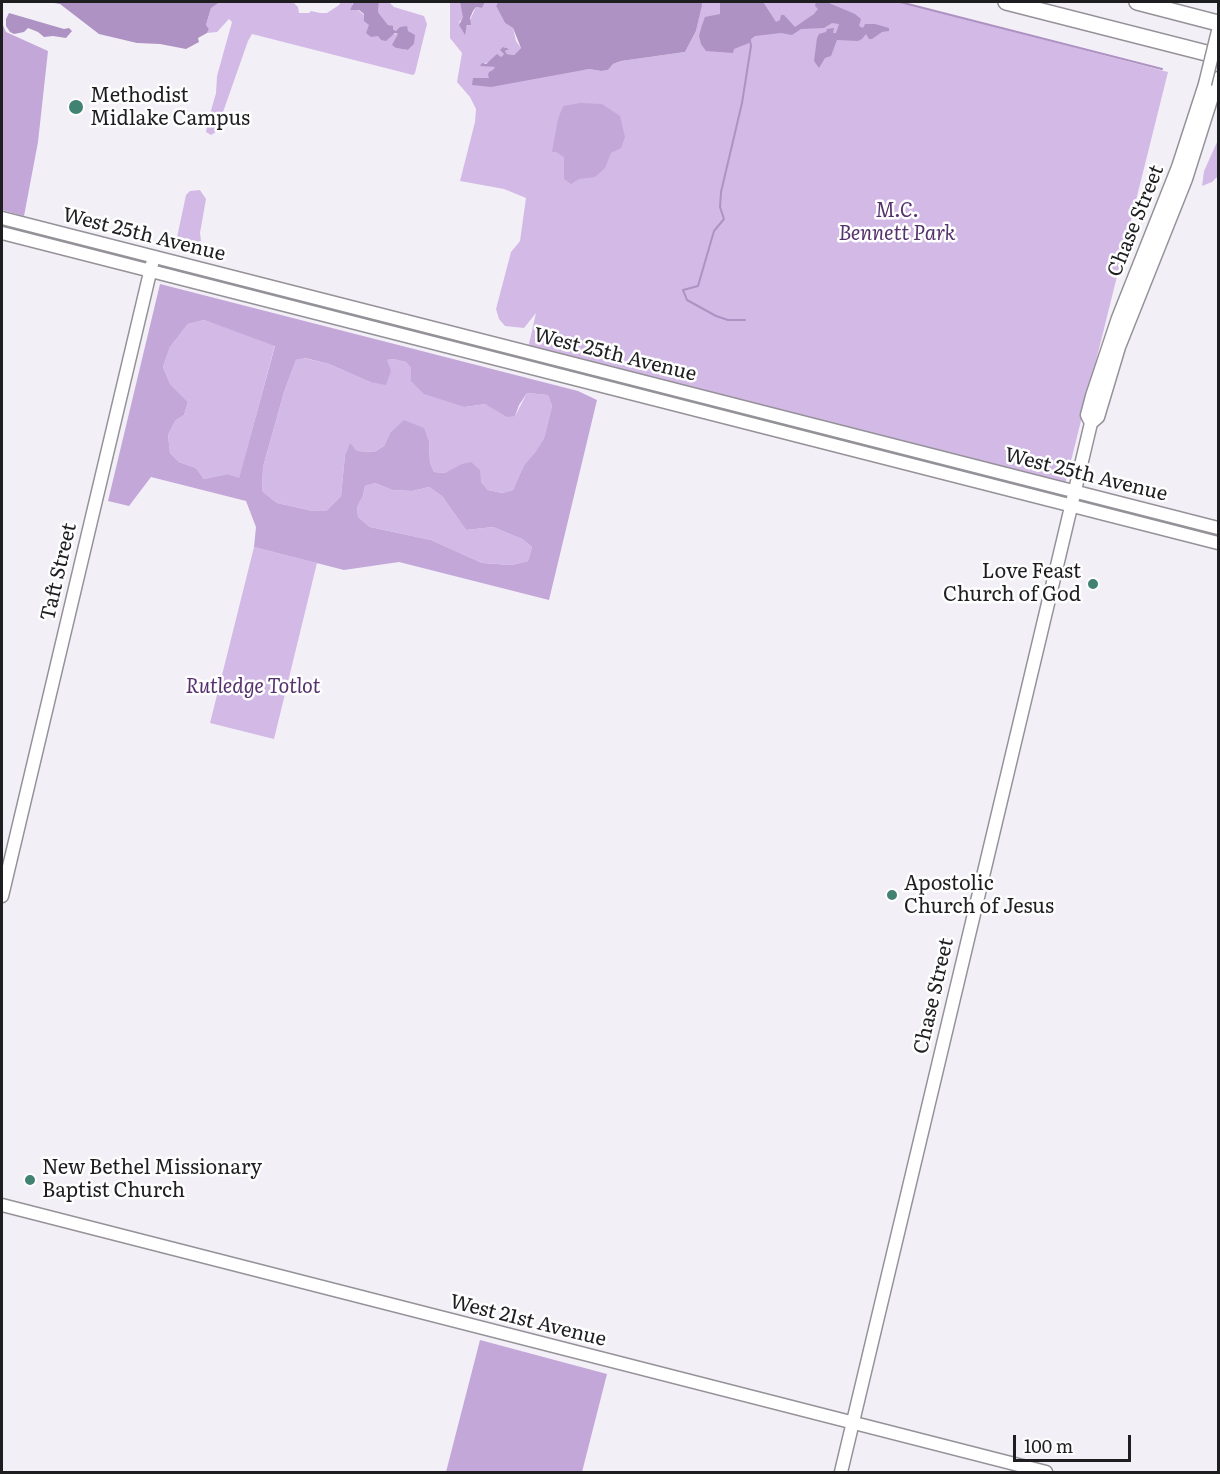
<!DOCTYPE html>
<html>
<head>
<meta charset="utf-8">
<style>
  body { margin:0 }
  #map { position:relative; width:1220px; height:1474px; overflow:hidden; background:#f3eff7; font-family:Literata,serif }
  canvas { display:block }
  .frame { position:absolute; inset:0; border:3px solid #1e1d20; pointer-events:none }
  .scale { position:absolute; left:1013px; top:1435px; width:118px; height:27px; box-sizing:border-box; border:3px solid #1e1d20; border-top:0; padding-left:8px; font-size:18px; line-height:21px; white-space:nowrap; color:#1e1d20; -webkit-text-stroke:4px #fefefe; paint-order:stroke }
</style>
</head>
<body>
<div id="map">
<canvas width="1220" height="1474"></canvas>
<div class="frame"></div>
<div class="scale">100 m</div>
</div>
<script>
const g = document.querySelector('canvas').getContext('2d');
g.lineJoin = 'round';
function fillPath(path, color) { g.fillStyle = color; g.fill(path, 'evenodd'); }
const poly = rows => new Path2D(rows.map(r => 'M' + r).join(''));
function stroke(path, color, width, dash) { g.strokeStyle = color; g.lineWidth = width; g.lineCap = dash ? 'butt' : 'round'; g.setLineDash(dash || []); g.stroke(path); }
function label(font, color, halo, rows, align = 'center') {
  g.font = font + ' Literata,serif'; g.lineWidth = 5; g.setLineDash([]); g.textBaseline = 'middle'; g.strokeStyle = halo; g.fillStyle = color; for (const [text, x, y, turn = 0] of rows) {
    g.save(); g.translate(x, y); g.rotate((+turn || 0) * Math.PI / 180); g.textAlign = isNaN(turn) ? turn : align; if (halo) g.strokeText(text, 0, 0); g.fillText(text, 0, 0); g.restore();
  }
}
const green = poly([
  [220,2,308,2,294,3,298,7,299,13,309,13,311,11,320,13,327,13,339,5,341,2,354,2,352,5,364,15,375,35,398,34,396,48,408,50,414,44,388,25,378,12,379,2,389,2,394,7,424,16,427,24,415,73,413,75,252,34,248,41,216,132,211,135,206,132,208,121,216,93,217,76,232,22,229,19,217,32,207,33,209,29,206,25,211,8],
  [450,2,460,2,463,13,463,18,459,22,464,33,476,7,482,8,485,2,498,2,496,6,505,23,513,28,516,41,521,48,514,55,507,54,505,51,510,49,503,47,504,54,501,57,481,65,495,67,491,78,472,85,589,69,601,71,608,70,613,64,621,61,685,52,696,31,702,2,900,2,1168,72,1065,485,528,348,536,313,524,328,505,326,499,319,496,309,511,252,520,241,526,198,504,189,460,181,475,122,476,109,470,97,457,82,462,53,450,38],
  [1218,140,1218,176,1212,182,1202,186,1204,171],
  [200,190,206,199,200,233,201,241,185,248,176,242,186,195,190,191],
  [204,320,275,345,239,479,227,474,204,479,196,468,179,462,170,453,168,435,175,421,184,415,188,402,170,384,163,367,170,347,188,324],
  [304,358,329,364,370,382,387,360,393,359,406,362,465,407,485,404,515,416,527,393,548,395,552,406,544,438,535,454,524,465,513,490,502,493,488,490,481,482,453,470,445,473,434,472,430,463,429,442,390,433,384,446,374,452,357,451,350,444,345,455,341,496,326,511,313,511,277,503,262,491,263,467,284,392,296,360],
  [375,483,392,490,412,491,429,487,442,496,466,530,493,527,522,539,532,547,528,561,512,565,482,563,431,540,370,527,358,517,357,507,363,496,365,486],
  [254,547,317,563,274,739,210,723]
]);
const forest = poly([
  [2,23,6,32,48,51,38,142,24,216,2,210],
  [580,103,602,104,620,116,625,137,621,148,611,153,605,168,595,177,579,179,571,184,564,179,564,157,556,152,552,152,558,119,563,106],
  [160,284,578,391,597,400,549,600,399,562,344,570,254,547,256,527,246,501,151,477,129,506,108,501],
  [204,320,275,346,239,478,227,474,204,479,196,468,179,462,170,453,168,435,175,421,184,415,188,402,170,384,163,367,170,347,188,324],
  [305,358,329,364,370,382,386,385,391,371,387,360,393,359,406,362,411,367,411,381,424,394,465,407,485,404,507,417,515,416,519,405,527,393,548,395,552,406,544,438,535,453,524,465,513,490,502,493,488,490,481,482,480,470,471,462,462,464,445,473,434,472,430,463,429,442,424,428,404,420,390,433,384,446,374,452,357,451,350,443,345,455,341,496,326,511,313,511,277,503,262,491,263,467,284,392,296,360],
  [375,483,392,490,412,491,429,487,442,496,466,530,493,527,522,539,532,547,528,561,512,565,482,563,431,540,370,527,358,517,357,507,363,496,365,486],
  [480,1340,607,1374,582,1472,446,1472]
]);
const water = poly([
  [48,2,220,2,211,8,206,25,209,29,207,33,198,38,199,42,186,49,160,44,137,43,99,34,60,4],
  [354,2,379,2,378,12,388,25,393,26,393,29,396,31,400,27,407,26,408,31,415,35,414,44,408,50,396,48,392,45,398,34,395,33,386,41,381,40,378,36,371,37,366,33,369,25,364,21,364,14,359,10,350,10],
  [460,2,485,2,482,8,476,7,473,11,470,18,471,25,467,25,465,35,459,25,463,17],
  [498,2,702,2,702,5,696,31,685,52,621,61,613,64,608,70,601,71,589,69,491,87,472,85,473,78,489,78,488,75,489,72,493,70,495,67,480,66,482,63,486,64,497,54,501,57,504,54,500,50,503,47,510,49,505,51,507,54,514,55,521,48,513,28,505,23,496,6],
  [720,2,763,2,776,22,780,20,781,15,784,15,795,27,814,14,818,9,815,6,816,2,829,3,855,14,861,19,859,26,863,28,865,24,875,24,889,28,889,31,882,32,872,39,869,39,866,34,862,39,858,41,837,40,831,56,825,58,819,68,814,61,817,38,819,34,826,32,827,29,834,28,833,33,836,33,839,24,832,23,824,28,801,29,792,35,781,33,755,36,751,39,749,43,734,49,733,53,706,51,701,44,699,36,702,25,705,17,720,14],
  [9,13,64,29,69,28,72,31,66,38,53,36,44,37,38,32,28,28,24,32,14,34,10,32,6,26,6,19]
]);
const stream = poly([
  [900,2,1162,69],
  [745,320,728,320,716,316,687,300,683,290,698,286,714,231,724,219,720,207,721,192,742,103,751,46,749,36]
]);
const secondary = poly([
  [2,218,1218,528],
  [2,233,1218,543],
  [1091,423,1098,417,1119,347,1186,179,1218,78],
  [2,896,152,264],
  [2,1205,1046,1472],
  [841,1472,1091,423,1087,415,1092,396,1118,318,1178,167,1205,84]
]);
const highway = poly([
  [1006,2,1218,56],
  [1137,2,1218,23]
]);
const secondaryBridge = poly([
  [1205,84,1218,31]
]);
const markers = [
  [76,107,8,"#418272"],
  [1093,584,6,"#418272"],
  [892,895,6,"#418272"],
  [30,1180,6,"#418272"]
];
const poiNames = [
  ["Methodist",90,96],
  ["Midlake Campus",90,119],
  ["Love Feast",1081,572,"right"],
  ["Church of God",1081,595,"right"],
  ["Apostolic",904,884],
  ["Church of Jesus",904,907],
  ["New Bethel Missionary",42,1168],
  ["Baptist Church",42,1191]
];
const parkNames = [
  ["M.C.",897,211],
  ["Bennett Park",897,234],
  ["Rutledge Totlot",253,687]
];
const streetNames = [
  ["Chase Street",1136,221,-68],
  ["West 25th Avenue",144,235,14],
  ["West 25th Avenue",615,355,14],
  ["West 25th Avenue",1086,475,14],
  ["Taft Street",59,572,-77],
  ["Chase Street",934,996,-77],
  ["West 21st Avenue",528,1321,14]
];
fillPath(green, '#d3bae6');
fillPath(forest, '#c3a7d9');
fillPath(water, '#ae92c3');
stroke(stream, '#ae92c3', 2);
stroke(secondary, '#959198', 15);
stroke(highway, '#959198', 18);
stroke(secondary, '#fff', 12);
stroke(highway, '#fff', 15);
stroke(secondaryBridge, '#959198', 15, []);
stroke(secondaryBridge, '#fff', 12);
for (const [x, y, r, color] of markers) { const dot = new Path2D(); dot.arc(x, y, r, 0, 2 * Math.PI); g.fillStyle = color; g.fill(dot); stroke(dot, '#fefefe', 2); }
label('20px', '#1e1d20', '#fefefe', poiNames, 'left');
label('italic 20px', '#55316e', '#fefefe', parkNames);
label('20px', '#1e1d20', '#fefefe', streetNames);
</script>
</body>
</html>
